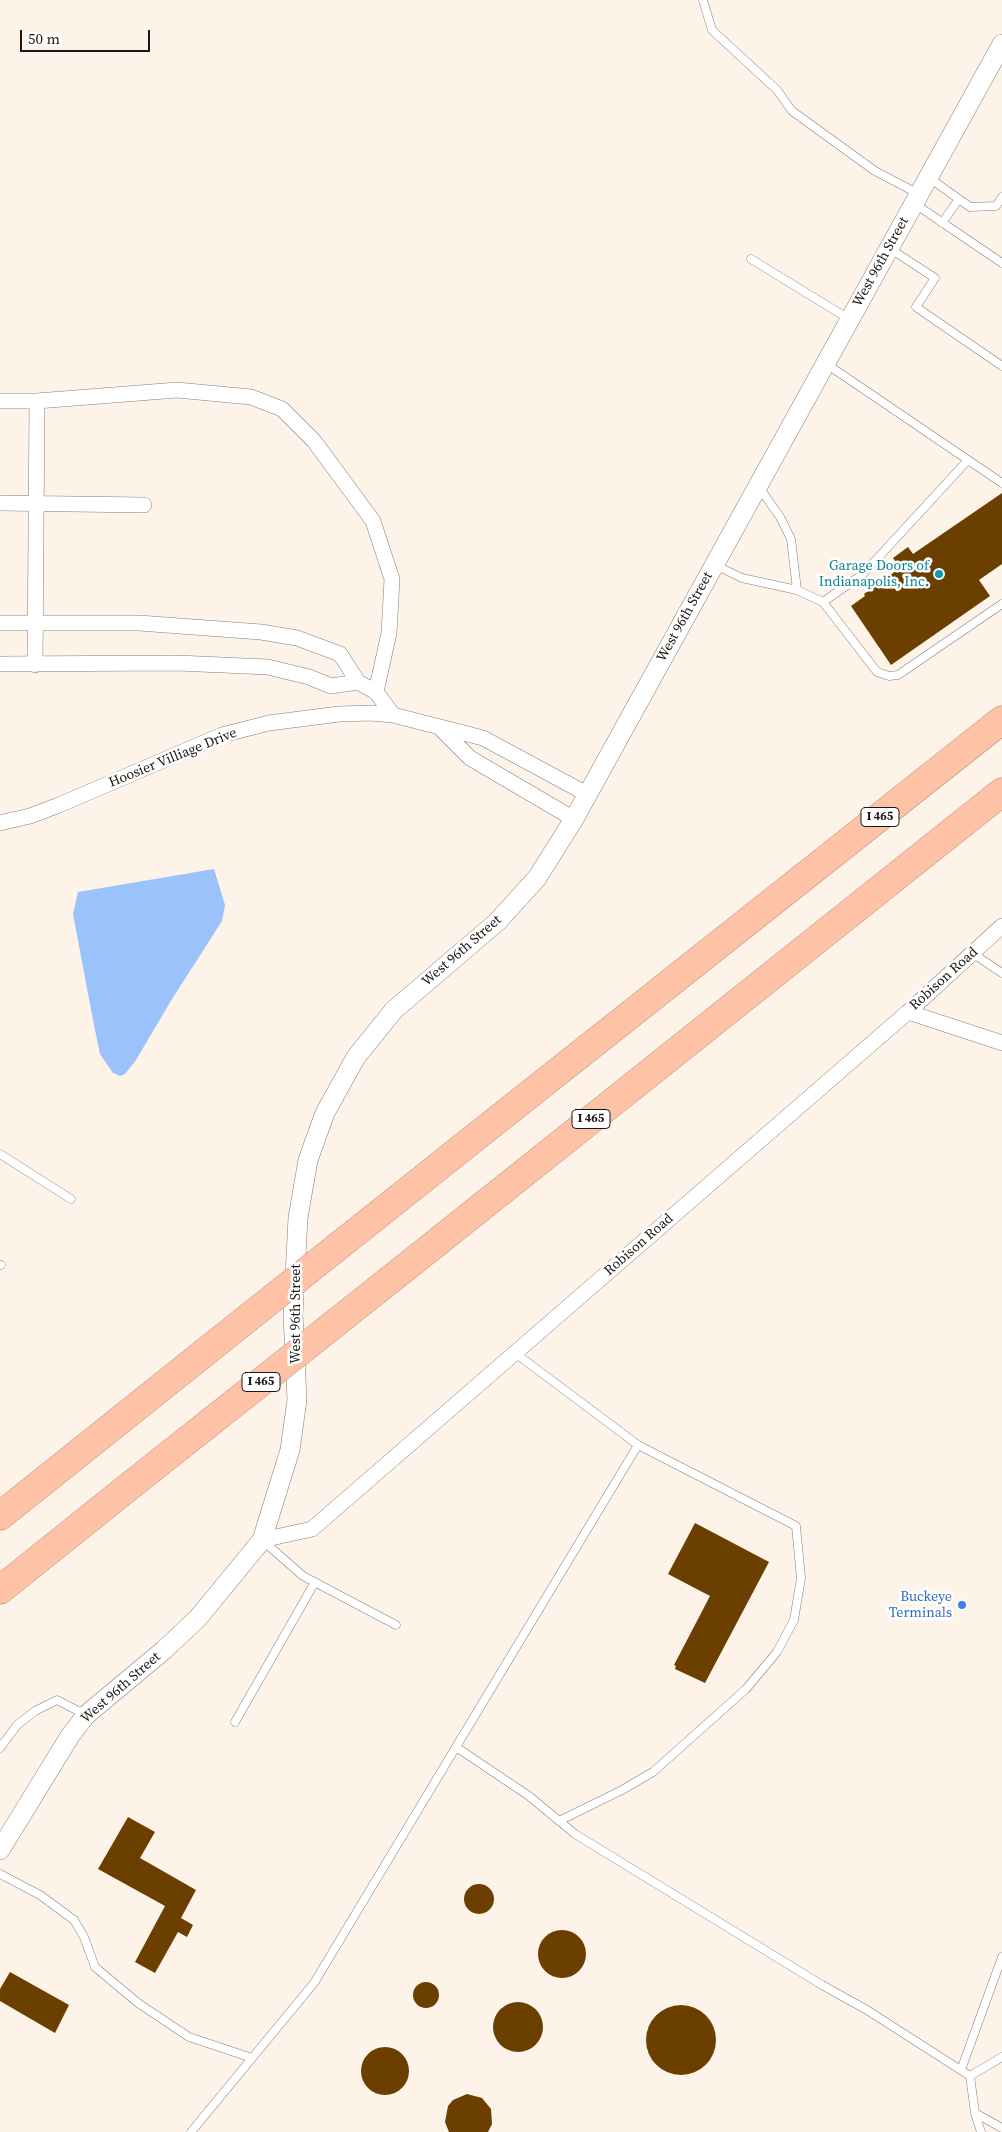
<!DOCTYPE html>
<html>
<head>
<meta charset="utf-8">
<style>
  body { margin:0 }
  #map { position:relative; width:1002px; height:2132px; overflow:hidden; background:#fdf3e8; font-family:"Source Serif 4",serif }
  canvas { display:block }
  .scale { position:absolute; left:20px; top:30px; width:130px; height:22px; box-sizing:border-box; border:2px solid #1b1714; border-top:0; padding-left:6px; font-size:15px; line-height:18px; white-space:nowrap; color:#1b1714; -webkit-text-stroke:4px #fff; paint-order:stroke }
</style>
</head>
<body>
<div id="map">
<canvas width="1002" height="2132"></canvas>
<div class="scale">50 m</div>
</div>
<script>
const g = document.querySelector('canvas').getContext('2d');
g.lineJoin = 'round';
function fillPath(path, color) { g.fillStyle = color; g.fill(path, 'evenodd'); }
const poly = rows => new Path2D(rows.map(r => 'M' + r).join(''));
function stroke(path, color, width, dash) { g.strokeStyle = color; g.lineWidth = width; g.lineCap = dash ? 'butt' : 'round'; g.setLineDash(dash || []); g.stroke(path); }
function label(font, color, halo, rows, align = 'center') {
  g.font = font + ' "Source Serif 4",serif'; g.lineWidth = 5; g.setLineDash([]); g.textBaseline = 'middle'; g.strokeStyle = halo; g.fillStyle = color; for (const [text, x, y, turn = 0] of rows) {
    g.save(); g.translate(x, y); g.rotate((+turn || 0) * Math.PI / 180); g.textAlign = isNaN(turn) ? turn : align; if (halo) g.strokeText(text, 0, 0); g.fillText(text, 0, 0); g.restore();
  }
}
const water = poly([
  [214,869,225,905,222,921,172,999,136,1060,125,1074,120,1076,113,1073,100,1054,93,1020,73,914,78,892]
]);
const building = poly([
  [1002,493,1002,564,979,580,990,596,891,665,851,606,865,596,864,594,900,568,893,558,908,547,913,554],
  [695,1523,769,1562,705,1683,675,1669,676,1666,674,1665,710,1596,668,1574],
  [128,1817,155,1832,140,1858,196,1890,181,1918,193,1925,187,1937,178,1932,155,1973,135,1962,165,1906,98,1869],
  '464 1899a15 15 0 1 1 30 0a15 15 0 1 1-30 0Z',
  '538 1954a24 24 0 1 1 48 0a24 24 0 1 1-48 0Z',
  [10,1972,69,2005,55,2033,0,2001,0,1989],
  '413 1995a13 13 0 1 1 26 0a13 13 0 1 1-26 0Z',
  '493 2027a25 25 0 1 1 50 0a25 25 0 1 1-50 0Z',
  '646 2040a35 35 0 1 1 70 0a35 35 0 1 1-70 0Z',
  '361 2071a24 24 0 1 1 48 0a24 24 0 1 1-48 0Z',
  [467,2094,482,2098,491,2109,492,2124,488,2132,449,2132,445,2122,448,2106,453,2100]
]);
const service = poly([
  [703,0,712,30,777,90,792,111,875,171,919,194],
  [928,177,970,207,996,206,1002,197],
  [915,204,1002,263],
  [942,223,959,199],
  [889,248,935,278,916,307,1002,366],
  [751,259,849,319],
  [825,363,1002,483],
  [759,487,780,517,791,539,797,590],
  [715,565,742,578,797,590,823,602,877,672,889,676,898,675,1002,604],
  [823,602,863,574,968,460],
  [972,953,1002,973],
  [0,1154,71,1199],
  [0,1265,1,1265],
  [515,1353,638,1445,456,1747,529,1796,575,1834,822,1985,867,2010,970,2076,975,2113,981,2132],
  [262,1540,303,1576,396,1625],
  [235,1722,315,1582],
  [0,1748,17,1725,35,1711,57,1700,86,1715],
  [559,1821,622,1790,653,1772,746,1689,777,1652,794,1620,801,1578,796,1526,638,1445],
  [0,1874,40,1895,74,1920,84,1937,95,1967,138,2003,189,2037,252,2058],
  [961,2070,1002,1957],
  [970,2076,1002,2057],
  [975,2113,1002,2128],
  [191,2132,314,1983,456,1747]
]);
const minor = poly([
  [0,401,37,401],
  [0,503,144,505],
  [0,623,139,623,261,632,297,638,340,654,358,682,376,692,393,715],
  [0,664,177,663,268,667,309,677,331,686,358,682],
  [35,665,37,401,177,390,251,397,282,409,314,441,373,521,392,579,389,633,376,692],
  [440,728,470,758,574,819],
  [0,823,30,816,59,805,222,735,269,723,339,714,371,713,393,715,483,738,587,794],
  [908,1012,1002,1043],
  [262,1540,312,1529,908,1012,1002,926]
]);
const tertiary = poly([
  [0,1850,70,1736,86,1715,164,1650,198,1618,262,1540,290,1450,297,1400,293,1314,298,1218,308,1160,325,1113,356,1057,394,1010,497,922,537,878,574,819,1002,44]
]);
const motorway = poly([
  [463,1147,1002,720],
  [391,1279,1002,792],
  [0,1516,204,1353],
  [0,1590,131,1485]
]);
const motorwayBridge = poly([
  [204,1353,463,1147],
  [131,1485,391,1279]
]);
const markers = [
  [939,574,5,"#0f9aa8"],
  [962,1605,5,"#3f7fe0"]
];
const shields = [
  [880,817,38],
  [591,1119,38],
  [261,1382,38]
];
const shieldNames = [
  ["I 465",880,817],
  ["I 465",591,1119],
  ["I 465",261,1382]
];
const streetNames = [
  ["West 96th Street",881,262,-61],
  ["West 96th Street",685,617,-61],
  ["Hoosier Villiage Drive",173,758,-22],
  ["West 96th Street",462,951,-41],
  ["Robison Road",944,979,-42],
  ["Robison Road",639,1245,-41],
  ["West 96th Street",296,1314,-90],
  ["West 96th Street",121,1688,-41]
];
const cultureNames = [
  ["Garage Doors of",929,566],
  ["Indianapolis, Inc.",929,582]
];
const shopNames = [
  ["Buckeye",952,1597],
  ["Terminals",952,1613]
];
fillPath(water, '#9bc2fb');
fillPath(building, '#6b3f00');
stroke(service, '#877d74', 9);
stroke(minor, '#877d74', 16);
stroke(tertiary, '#877d74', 20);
stroke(motorway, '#af8773', 29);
stroke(service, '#fff', 8);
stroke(minor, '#fff', 15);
stroke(tertiary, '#fff', 19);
stroke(motorway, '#fec3a6', 28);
stroke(motorwayBridge, '#af8773', 29, []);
stroke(motorwayBridge, '#fec3a6', 28);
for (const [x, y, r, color] of markers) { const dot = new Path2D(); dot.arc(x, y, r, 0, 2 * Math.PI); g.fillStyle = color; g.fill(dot); stroke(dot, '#fff', 2); }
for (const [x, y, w] of shields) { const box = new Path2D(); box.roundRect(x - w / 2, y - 9.5, w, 19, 4); g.fillStyle = '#fff'; g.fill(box); stroke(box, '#1b1714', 1); }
label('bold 12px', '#1b1714', null, shieldNames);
label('14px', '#1b1714', '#fff', streetNames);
label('14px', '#0d838f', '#fff', cultureNames, 'right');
label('14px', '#366cbe', '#fff', shopNames, 'right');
</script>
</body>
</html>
